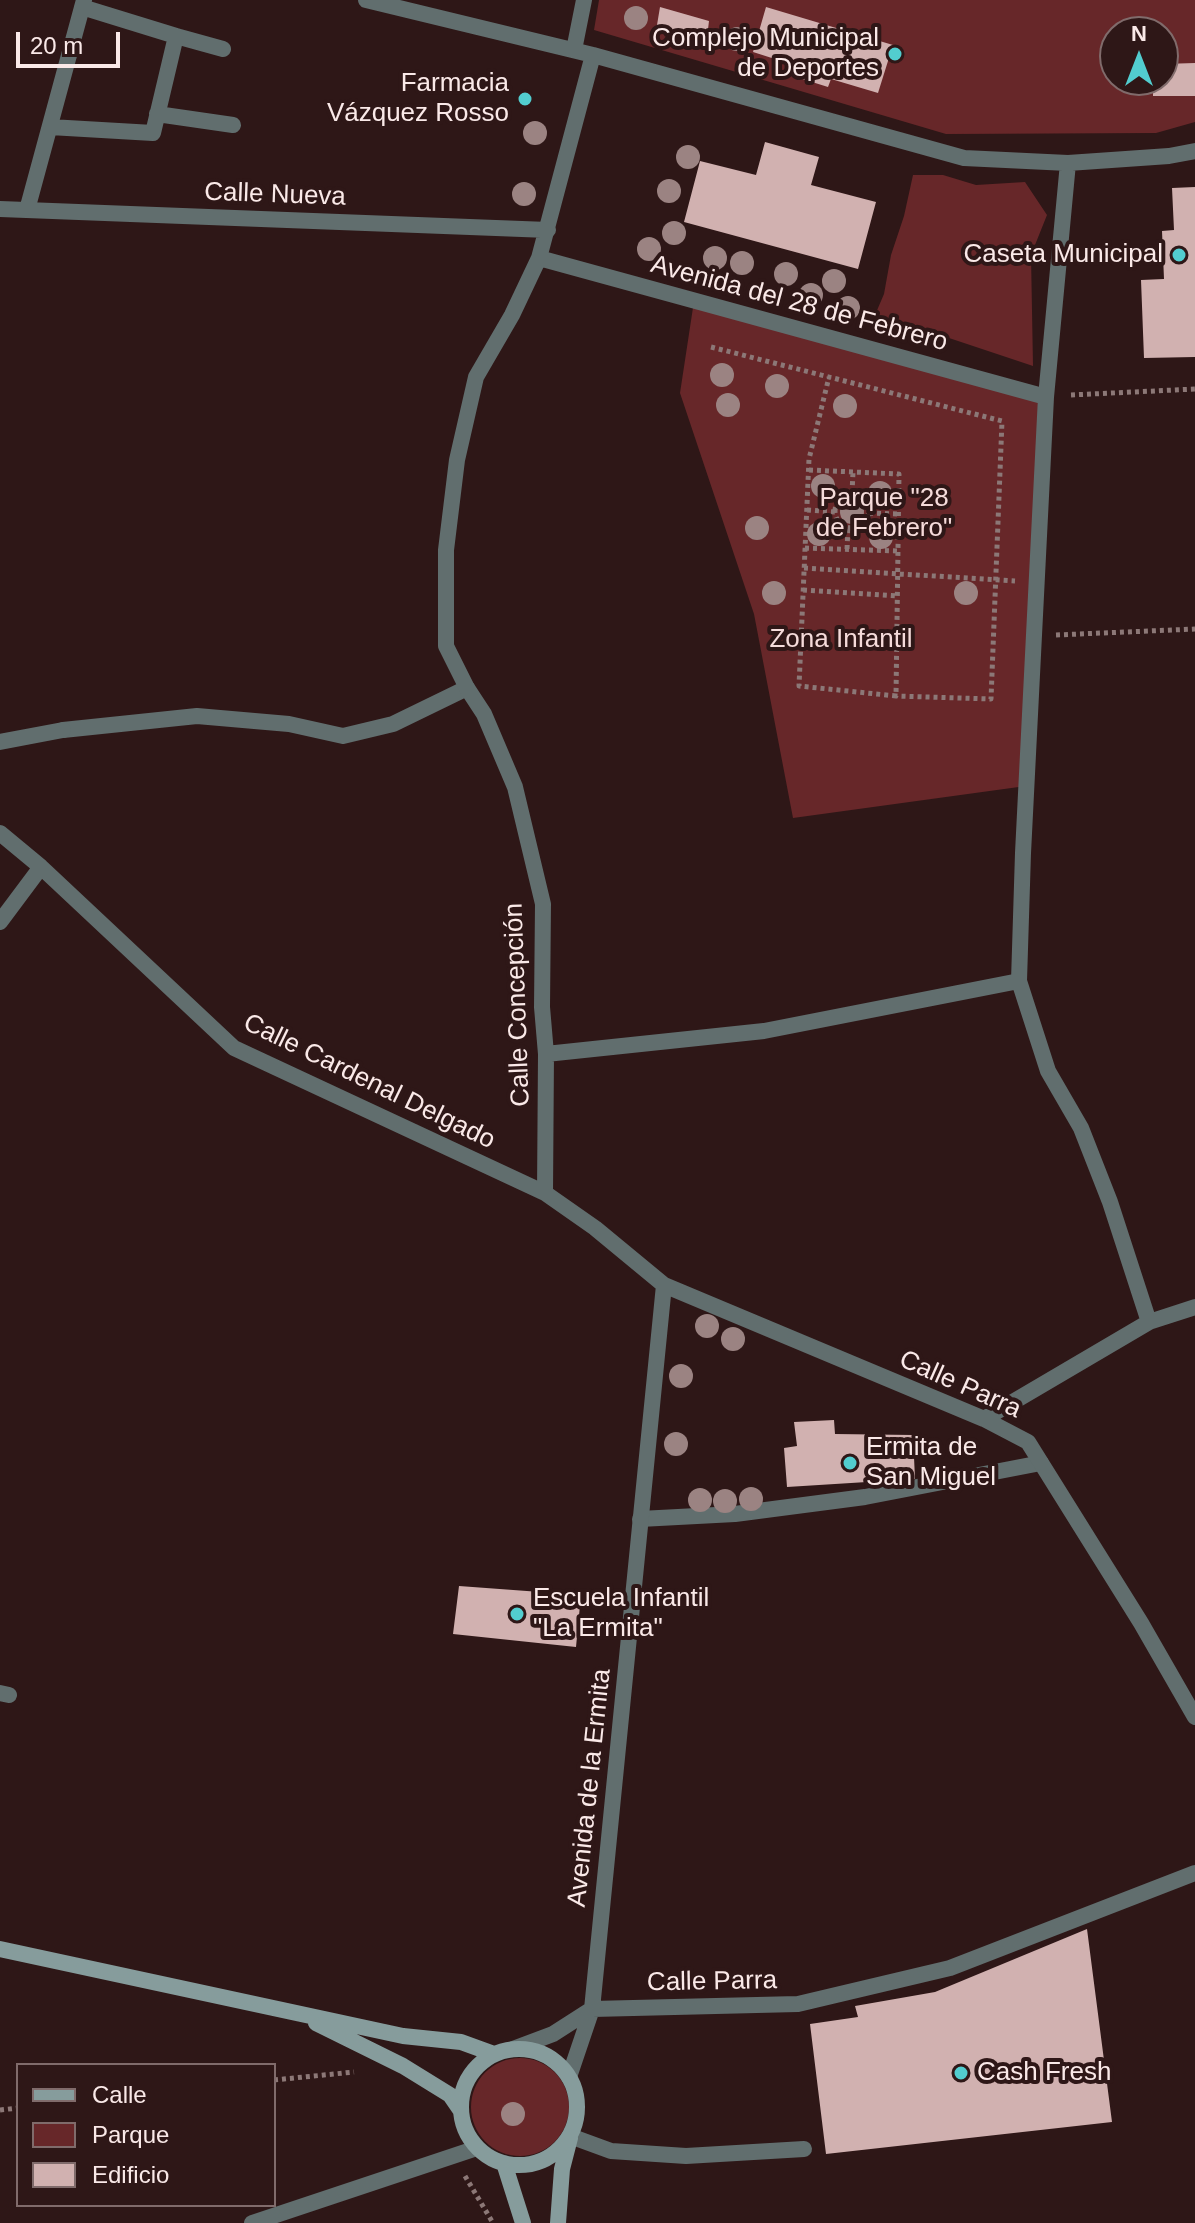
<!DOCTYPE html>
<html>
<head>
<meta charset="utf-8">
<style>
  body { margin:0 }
  #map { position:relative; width:1195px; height:2223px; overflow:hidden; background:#2e1717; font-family:Arial,sans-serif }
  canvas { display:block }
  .legend { position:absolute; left:16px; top:2063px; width:260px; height:144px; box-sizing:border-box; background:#2e1717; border:2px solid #806b6b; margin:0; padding:10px 14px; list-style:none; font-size:24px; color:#fae9e8 }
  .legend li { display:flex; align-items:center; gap:16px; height:40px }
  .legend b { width:40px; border:2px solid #806b6b }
  .north { position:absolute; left:1099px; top:16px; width:80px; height:80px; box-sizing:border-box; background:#2e1717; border:2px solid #806b6b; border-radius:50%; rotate:0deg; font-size:22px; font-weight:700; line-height:32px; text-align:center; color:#fae9e8 }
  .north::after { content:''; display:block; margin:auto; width:28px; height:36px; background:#52cdcf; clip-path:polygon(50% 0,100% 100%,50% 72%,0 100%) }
  .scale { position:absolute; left:16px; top:32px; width:104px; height:36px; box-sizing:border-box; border:4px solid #fae9e8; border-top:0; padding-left:10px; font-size:24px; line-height:28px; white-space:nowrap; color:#fae9e8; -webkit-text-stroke:6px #2e1717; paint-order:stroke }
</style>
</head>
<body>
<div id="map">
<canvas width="1195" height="2223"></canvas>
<ul class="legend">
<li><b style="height:10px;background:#869c9c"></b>Calle</li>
<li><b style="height:22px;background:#672729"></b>Parque</li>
<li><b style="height:22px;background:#d1b1b0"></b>Edificio</li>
</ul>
<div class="north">N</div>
<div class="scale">20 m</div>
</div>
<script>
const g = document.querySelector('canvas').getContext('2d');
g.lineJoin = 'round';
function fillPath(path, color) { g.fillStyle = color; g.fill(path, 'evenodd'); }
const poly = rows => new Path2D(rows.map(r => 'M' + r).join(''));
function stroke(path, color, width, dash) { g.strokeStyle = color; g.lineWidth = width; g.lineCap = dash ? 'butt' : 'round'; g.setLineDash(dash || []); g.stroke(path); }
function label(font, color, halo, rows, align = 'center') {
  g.font = font + ' Arial,sans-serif'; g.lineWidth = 8; g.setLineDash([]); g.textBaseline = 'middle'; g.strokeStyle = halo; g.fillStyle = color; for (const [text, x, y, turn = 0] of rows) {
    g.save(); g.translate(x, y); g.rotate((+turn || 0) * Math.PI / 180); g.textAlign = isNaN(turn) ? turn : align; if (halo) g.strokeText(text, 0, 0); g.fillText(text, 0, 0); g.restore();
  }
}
const green = poly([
  [599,0,1195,0,1195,122,1156,133,946,134,594,30],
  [1115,32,1163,32,1163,80,1115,80],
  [913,175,943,175,976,185,1025,182,1047,215,1031,255,1033,366,931,332,872,322,884,294,891,255,904,216],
  [694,301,1046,397,1026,786,793,818,754,614,680,393],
  '471 2107a49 49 0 1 1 98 0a49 49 0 1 1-98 0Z'
]);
const building = poly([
  [660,7,709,21,706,46,656,31],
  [766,7,893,45,878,93,831,79,828,87,796,77,800,67,753,52],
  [1195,63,1195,96,1153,96,1153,80,1163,80,1163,64],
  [765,142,819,157,811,185,876,202,858,269,684,222,700,161,756,175],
  [1195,187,1195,357,1144,358,1141,280,1164,279,1162,231,1174,230,1172,188],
  [834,1420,835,1434,913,1435,915,1479,787,1487,784,1448,797,1446,794,1422],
  [459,1586,581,1595,576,1647,453,1634],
  [1087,1929,1112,2122,826,2154,810,2024,858,2017,855,2006,935,1992]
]);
const path = poly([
  [711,347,1002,421,991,699,896,696],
  [1071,395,1195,389],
  [809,470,899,474,896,696,799,686,809,459,829,377],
  [852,493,853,472],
  '835 511a17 17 0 1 1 34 0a17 17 0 1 1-34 0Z',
  [807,510,835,512],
  [869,513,899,514],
  [805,548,899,551],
  [847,549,848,528],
  [804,568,1015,581],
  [803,590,898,596],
  [1056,635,1195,629],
  [274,2080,354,2072],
  [0,2110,18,2108],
  [465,2176,493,2223]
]);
const service = poly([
  [570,2136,611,2151,686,2156,804,2149]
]);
const pedestrian = poly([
  [63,730,197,716,289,724,343,736,393,724,467,688],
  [640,1519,735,1514,865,1497,1041,1463]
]);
const minor = poly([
  [366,0,593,55,964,158,1068,163,1169,156,1195,151],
  [176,36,223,49],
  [574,50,584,0],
  [157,114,233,125],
  [50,127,153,133,176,36,82,7],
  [1068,163,1046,397,1023,853,1019,981,1048,1071,1081,1128,1110,1202,1149,1322],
  [0,209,548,230],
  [27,210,84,0],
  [539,258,1046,397],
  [0,742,63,730],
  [0,833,41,867,234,1048,545,1193,595,1228,664,1285,984,1419,1028,1442,1141,1623,1195,1717],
  [0,922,41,867],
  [546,1054,764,1031,1019,981],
  [545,1193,546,1054,542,1007,543,904,515,787,484,714,467,688,446,646,446,550,457,460,476,377,512,315,539,258,593,55],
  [984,1419,1149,1322,1195,1307],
  [0,1693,9,1695],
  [592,2009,798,2004,950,1968,1195,1873],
  [513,2049,553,2034,592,2009],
  [569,2077,592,2009,664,1285],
  [252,2223,477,2148]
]);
const secondary = poly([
  [0,1949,403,2036,461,2042,494,2054],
  [316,2023,403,2066,450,2095,461,2111],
  '461 2107a58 58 0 1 1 116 0a58 58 0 1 1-116 0Z',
  [504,2163,523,2223],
  [558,2223,562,2169,570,2138]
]);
const trees = [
  [636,18],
  [737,39],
  [535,133],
  [688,157],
  [669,191],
  [524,194],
  [674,233],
  [649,249],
  [715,258],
  [742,263],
  [786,274],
  [834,281],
  [811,295],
  [848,308],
  [722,375],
  [777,386],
  [728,405],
  [845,406],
  [823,486],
  [880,493],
  [852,512],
  [757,528],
  [819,534],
  [881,537],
  [774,593],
  [966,593],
  [707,1326],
  [733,1339],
  [681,1376],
  [676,1444],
  [751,1499],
  [700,1500],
  [725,1501],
  [513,2114]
];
const markers = [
  [895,54,8,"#52cdcf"],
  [525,99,8,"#52cdcf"],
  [1179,255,8,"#52cdcf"],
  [850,1463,8,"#52cdcf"],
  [517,1614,8,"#52cdcf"],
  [961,2073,8,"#52cdcf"]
];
const poiNames = [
  ["Complejo Municipal",879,39],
  ["de Deportes",879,69],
  ["Farmacia",509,84],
  ["Vázquez Rosso",509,114],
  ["Caseta Municipal",1163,255],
  ["Ermita de",866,1448,"left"],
  ["San Miguel",866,1478,"left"],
  ["Escuela Infantil",533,1599,"left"],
  ["\"La Ermita\"",533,1629,"left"],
  ["Cash Fresh",977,2073,"left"]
];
const streetNames = [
  ["Calle Nueva",275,195,2],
  ["Avenida del 28 de Febrero",799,304,15],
  ["Calle Concepción",518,1005,-92],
  ["Calle Cardenal Delgado",369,1082,26],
  ["Calle Parra",960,1385,24],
  ["Avenida de la Ermita",590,1788,-84],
  ["Calle Parra",712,1982,-1]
];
const parkNames = [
  ["Parque \"28",884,499],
  ["de Febrero\"",884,529],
  ["Zona Infantil",841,640]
];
fillPath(green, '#672729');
fillPath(building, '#d1b1b0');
stroke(path, '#8c7877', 5, [4, 4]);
stroke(service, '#616e6e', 16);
stroke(pedestrian, '#616e6e', 16);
stroke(minor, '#616e6e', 16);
stroke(secondary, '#869c9c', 16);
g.fillStyle = '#9b8382';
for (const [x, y] of trees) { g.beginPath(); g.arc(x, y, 12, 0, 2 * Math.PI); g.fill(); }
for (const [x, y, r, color] of markers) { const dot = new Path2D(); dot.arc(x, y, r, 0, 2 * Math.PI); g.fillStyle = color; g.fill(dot); stroke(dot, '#2e1717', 3); }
label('26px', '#fae9e8', '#2e1717', poiNames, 'right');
label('26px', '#fae9e8', '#2e1717', streetNames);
label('26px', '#f5dbda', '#2e1717', parkNames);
</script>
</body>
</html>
